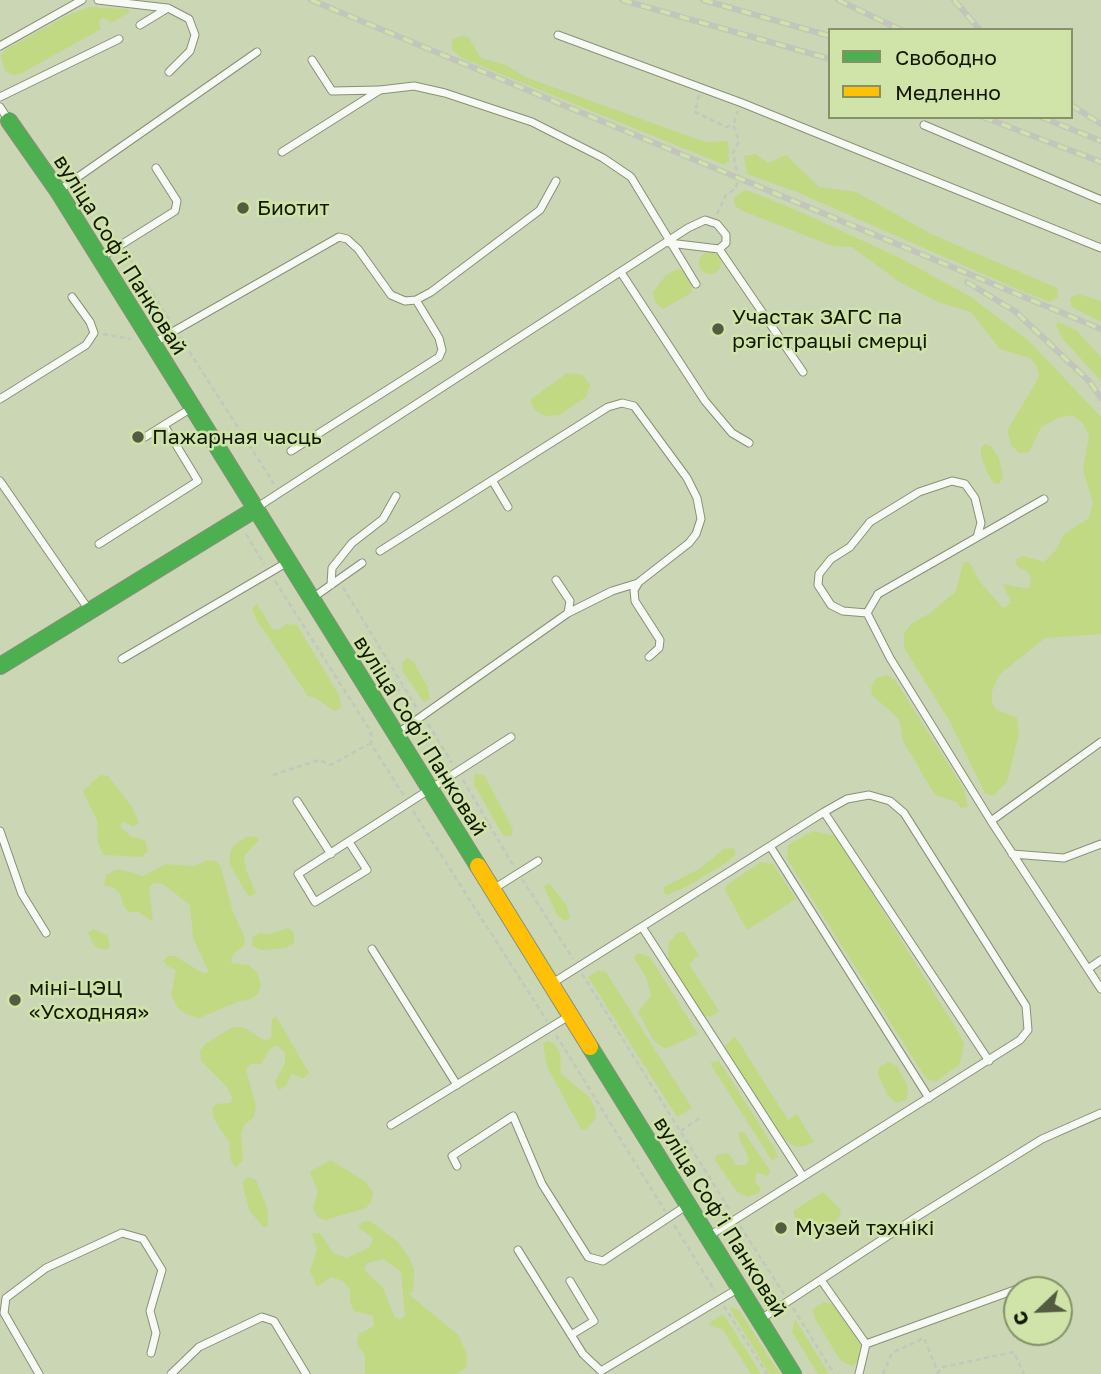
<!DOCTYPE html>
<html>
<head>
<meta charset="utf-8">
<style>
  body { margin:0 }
  #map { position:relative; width:1101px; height:1374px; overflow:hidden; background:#cbd6b5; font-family:"Golos Text",sans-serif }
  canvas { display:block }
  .legend { position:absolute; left:828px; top:28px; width:245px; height:91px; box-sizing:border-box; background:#d0e3a8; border:2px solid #849266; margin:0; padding:9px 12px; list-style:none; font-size:21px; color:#121903 }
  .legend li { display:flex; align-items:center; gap:14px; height:35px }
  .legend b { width:35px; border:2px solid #849266 }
  .north { position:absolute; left:1003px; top:1276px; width:70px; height:70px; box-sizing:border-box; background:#d0e3a8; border:2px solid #849266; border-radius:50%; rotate:247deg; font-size:19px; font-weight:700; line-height:28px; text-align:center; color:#121903 }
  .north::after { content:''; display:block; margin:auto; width:24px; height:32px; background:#535b41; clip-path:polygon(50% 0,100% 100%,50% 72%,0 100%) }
</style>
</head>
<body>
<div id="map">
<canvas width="1101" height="1374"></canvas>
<ul class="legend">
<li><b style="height:9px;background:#4caf50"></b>Свободно</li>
<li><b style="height:9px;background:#ffc107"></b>Медленно</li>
</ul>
<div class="north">С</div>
</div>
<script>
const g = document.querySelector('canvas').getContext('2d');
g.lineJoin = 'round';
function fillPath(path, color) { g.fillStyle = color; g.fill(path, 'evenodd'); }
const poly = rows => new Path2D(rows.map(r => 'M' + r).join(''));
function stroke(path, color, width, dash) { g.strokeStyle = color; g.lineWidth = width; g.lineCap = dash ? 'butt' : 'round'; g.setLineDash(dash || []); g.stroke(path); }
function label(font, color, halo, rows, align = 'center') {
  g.font = font + ' "Golos Text",sans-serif'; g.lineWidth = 5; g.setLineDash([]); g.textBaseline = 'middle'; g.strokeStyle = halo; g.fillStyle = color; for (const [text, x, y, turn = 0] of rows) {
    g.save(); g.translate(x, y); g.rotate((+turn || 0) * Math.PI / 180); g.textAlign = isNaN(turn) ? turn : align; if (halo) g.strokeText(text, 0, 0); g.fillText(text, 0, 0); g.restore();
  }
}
const green = poly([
  [90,7,128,9,130,12,111,23,103,17,99,21,101,29,20,74,13,75,5,71,1,56,5,50,66,16],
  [461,36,469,38,481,58,506,65,525,77,705,142,728,141,729,161,725,165,700,155,464,59,452,50,452,40],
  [755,154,769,163,786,155,819,187,856,192,931,234,1057,288,1058,297,1050,302,1024,292,797,192,747,174,744,156],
  [746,190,796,210,900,258,971,297,1030,342,1101,417,1101,634,1045,638,999,675,992,691,992,703,997,710,1017,718,1019,734,1007,782,993,796,985,793,949,720,904,648,904,633,912,623,929,614,956,591,963,563,968,561,981,583,1003,608,1011,603,1003,584,1029,589,1031,579,1028,572,1017,566,1015,560,1023,556,1044,562,1056,550,1064,534,1089,518,1093,502,1083,470,1089,435,1083,423,1072,415,1058,418,1041,427,1029,452,1019,453,1011,445,1007,431,1039,377,1037,366,1030,358,1000,349,971,312,938,302,898,281,852,247,832,246,743,211,735,206,734,197],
  '699 263a11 11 0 1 1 22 0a11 11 0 1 1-22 0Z',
  [678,269,686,272,692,280,691,293,663,309,655,302,653,292,666,275],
  [1078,294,1101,301,1101,322,1072,307,1070,298],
  [1059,322,1076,330,1101,357,1101,381,1063,339,1056,325],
  [567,373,583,375,590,385,586,397,559,415,545,416,535,410,530,400],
  [985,444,991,446,999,458,1003,477,999,484,994,483,988,474,981,456,981,448],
  [257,604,273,630,280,629,286,624,297,625,339,695,341,708,334,711,316,698,308,696,256,619,252,608],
  [407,658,414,662,428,688,430,699,424,702,403,672,402,663],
  [887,675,895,680,964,789,968,807,961,808,956,802,935,795,903,741,899,719,872,695,871,687,876,678],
  [475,774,484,775,513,829,511,836,504,836,497,825,474,784],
  [100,775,108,776,132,807,139,823,134,827,123,821,120,827,132,837,145,840,148,851,141,857,104,855,98,844,97,821,83,791],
  [813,831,836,836,959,1033,964,1044,960,1064,937,1081,929,1080,923,1074,787,859,788,845],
  [256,836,259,840,244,856,246,870,256,893,249,897,230,865,230,852,234,845,246,837],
  [734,848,736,854,727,862,686,887,667,895,664,893,664,887,699,869,724,849],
  [208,860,216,861,221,867,233,912,245,938,244,945,233,954,231,963,249,965,258,974,261,985,259,993,251,999,240,1001,199,1018,186,1014,177,1007,171,994,176,970,167,966,164,960,168,956,175,956,204,974,209,972,193,938,190,905,163,884,154,883,149,888,153,922,139,912,129,912,123,905,121,895,114,888,104,885,106,875,118,869,143,876,166,864,194,866],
  [761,862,773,864,796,899,747,930,725,890,727,885],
  [549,883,567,906,570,918,565,921,558,916,544,887],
  [288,928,294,933,294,943,286,948,261,950,252,946,253,937,259,933,270,934],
  [93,929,108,936,110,947,104,950,95,947,88,933],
  [678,932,684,932,699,955,689,964,719,1011,710,1017,703,1015,668,961,669,942],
  [637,953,650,957,698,1034,665,1049,654,1041,638,1012,651,996,646,977,634,958],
  [598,970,606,972,692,1108,677,1117,588,977],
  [276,1016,309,1073,303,1078,291,1074,286,1086,279,1090,275,1082,285,1063,285,1053,277,1045,271,1048,261,1064,250,1064,246,1069,256,1106,254,1117,244,1125,241,1135,243,1160,236,1168,231,1161,229,1142,214,1119,212,1109,216,1104,230,1103,233,1099,227,1087,201,1061,200,1051,205,1044,233,1027,243,1027,265,1041,271,1038,272,1019],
  [735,1036,788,1120,797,1114,814,1142,801,1147,792,1145,783,1137,724,1047],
  [547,1041,554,1043,560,1054,561,1074,589,1097,595,1108,596,1118,586,1130,581,1129,547,1067,543,1044],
  [719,1061,775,1149,778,1157,772,1161,710,1063],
  [888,1062,897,1066,908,1087,907,1099,896,1103,888,1095,878,1075,879,1068],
  [744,1132,771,1172,767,1176,757,1172,755,1182,761,1188,759,1193,748,1197,738,1193,715,1160,716,1155,728,1153,736,1165,746,1165,749,1159,739,1138,739,1133],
  [330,1160,366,1182,373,1193,371,1202,366,1208,325,1220,318,1217,313,1208,318,1191,310,1172],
  [249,1177,256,1180,267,1208,268,1225,264,1228,250,1211,243,1188,243,1181],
  [823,1192,841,1210,839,1218,813,1238,807,1236,799,1228,793,1211],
  [370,1221,398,1242,410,1259,414,1270,413,1291,409,1294,459,1336,467,1355,466,1368,456,1374,365,1374,365,1356,357,1344,359,1334,374,1326,373,1316,354,1311,350,1302,350,1290,343,1281,331,1277,317,1287,310,1271,317,1250,312,1233,320,1233,333,1253,347,1258,370,1247,373,1238,358,1227,362,1222],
  [383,1259,401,1272,405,1316,400,1320,394,1316,383,1288,364,1270,367,1263],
  [824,1302,834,1304,860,1343,859,1361,852,1366,840,1360,816,1320,812,1310],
  [729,1307,739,1310,780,1374,769,1374],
  [723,1314,734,1331,761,1374,751,1374,723,1330,708,1324],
  [795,1319,829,1374,818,1374,792,1332]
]);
const path = poly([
  [699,95,695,112,726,127,733,125],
  [80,185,115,237],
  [717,214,726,195,736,188,738,178,733,153,739,141,733,125,738,111],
  [125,251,171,322],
  [103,334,131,339],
  [180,337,274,484],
  [246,534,264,564],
  [275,581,371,732,371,744,404,796],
  [343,587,418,710],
  [388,697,403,687],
  [428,724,452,763],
  [273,775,319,760,331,765,369,744],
  [463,780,513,865],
  [413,811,547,1021],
  [522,879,573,959],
  [582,974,731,1212],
  [556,1035,665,1211],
  [681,1131,701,1117],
  [674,1225,715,1291],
  [740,1226,784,1294],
  [724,1306,767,1374],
  [793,1308,834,1374],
  [883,1374,892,1353,924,1338,938,1372],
  [937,1374,943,1367,1014,1352,1024,1374]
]);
const lane = poly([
  [98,0,167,8],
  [140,25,168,8,189,19,195,35,190,51,169,72],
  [558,35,742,103,1101,248],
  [0,46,82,0],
  [312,60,332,91,379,90],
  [0,97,119,39],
  [0,107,9,121],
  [924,125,1101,200],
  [282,152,380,90,414,86,445,93,532,122,603,158,631,177,696,284],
  [58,191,257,52],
  [669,243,719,249,803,372],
  [100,258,175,211,177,201,156,168],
  [622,274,705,401,732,433,749,443],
  [155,342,339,237,347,239,358,249,391,295,405,301,416,300,431,292,540,210,556,181],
  [0,399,86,345,94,333,90,322,72,297],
  [145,437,164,425],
  [291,451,439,357,442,350,439,338,416,300],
  [492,480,508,507],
  [0,481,89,610],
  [1044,499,878,594,867,613,890,658,991,821,1101,989],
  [256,508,688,228,705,220,717,224,726,235,726,243,719,249],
  [99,544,198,481,164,425,190,409],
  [380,551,608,407,622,403,634,406,687,478,697,498,701,519,696,534,689,543,639,582,634,590,635,601,660,640,659,648,649,657],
  [331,585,332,568,352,543,383,519,396,496],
  [311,599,362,563],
  [568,613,612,591,638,583],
  [867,613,843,611,831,605,818,585,819,574,831,559,850,547,870,522,919,492,952,481,965,484,975,498,981,523,977,537],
  [122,659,286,563],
  [398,733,568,613,570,601,556,580],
  [297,801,331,854],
  [824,812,989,1061],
  [991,821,1101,742],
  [0,831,22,894,46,933],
  [349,842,367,870,315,902,298,874,511,737],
  [770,846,929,1098],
  [1012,854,1064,858,1101,844],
  [495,888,538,861],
  [642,927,802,1175],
  [372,949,457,1085],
  [1088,969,1101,960],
  [551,984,824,812,847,799,869,795,890,801,904,813,1026,1006,1028,1030,1020,1040,709,1236],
  [391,1125,569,1016],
  [457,1166,452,1156,513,1116,542,1184,588,1257,603,1261,686,1206],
  [518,1250,583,1354,601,1371,739,1288],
  [821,1280,866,1344,859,1374],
  [570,1281,594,1321,571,1335],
  [761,1319,918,1216,1042,1139,1101,1113],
  [866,1344,1020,1288],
  [39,1374,4,1313,6,1298,46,1268,122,1233,143,1239,162,1270,150,1311,156,1333,151,1353],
  [171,1374,199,1347,262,1317,274,1321,306,1374]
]);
const fast = poly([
  [9,121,58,191,478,866],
  [0,666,254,510],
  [590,1047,793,1374]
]);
const slow = poly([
  [478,866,590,1047]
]);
const rail = poly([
  [311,0,1101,329],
  [622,0,830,59],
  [703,0,830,36],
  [838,0,901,30],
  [954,0,980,30],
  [1071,105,1101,124],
  [983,117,1101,162],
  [1041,117,1101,141],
  [967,282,1016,312,1089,381,1101,398]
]);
const markers = [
  [243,208,7,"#535b41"],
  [718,329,7,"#535b41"],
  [138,437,7,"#535b41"],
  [15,1000,7,"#535b41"],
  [781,1228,7,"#535b41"]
];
const poiNames = [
  ["Биотит",257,208],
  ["Участак ЗАГС па",732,317],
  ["рэгістрацыі смерці",732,341],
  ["Пажарная часць",152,437],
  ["міні-ЦЭЦ",29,988],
  ["«Усходняя»",29,1012],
  ["Музей тэхнікі",795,1228]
];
const streetNames = [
  ["вуліца Софʼі Панковай",120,255,58],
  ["вуліца Софʼі Панковай",420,736,58],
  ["вуліца Софʼі Панковай",720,1217,58]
];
fillPath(green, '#c1d983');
stroke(lane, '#889077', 9);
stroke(fast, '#889077', 18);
stroke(slow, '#889077', 18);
stroke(path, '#c3c7bd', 2.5, [5, 3.5]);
stroke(lane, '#f7f9f4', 7);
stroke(fast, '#4caf50', 16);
stroke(slow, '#ffc107', 16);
stroke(rail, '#c2c5bc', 6);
stroke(rail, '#d0e3a8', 3.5, [10]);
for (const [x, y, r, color] of markers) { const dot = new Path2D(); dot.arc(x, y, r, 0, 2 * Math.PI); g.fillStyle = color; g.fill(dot); stroke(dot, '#d0e3a8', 2.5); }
label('21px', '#121903', '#d0e3a8', poiNames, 'left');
label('21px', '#121903', '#d0e3a8', streetNames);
</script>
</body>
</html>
